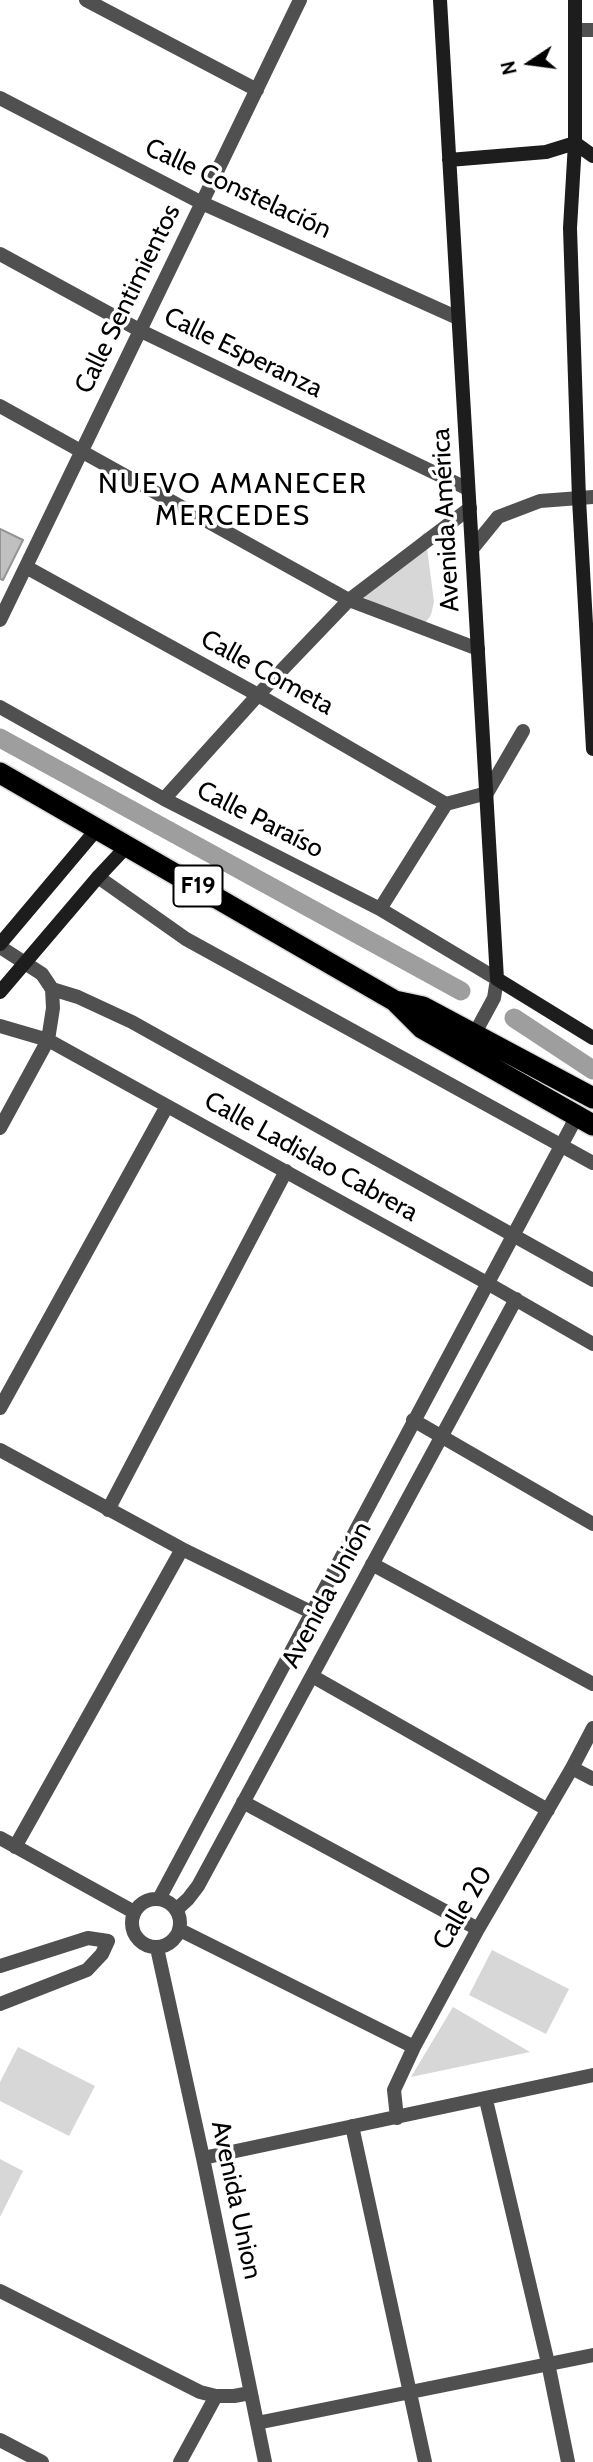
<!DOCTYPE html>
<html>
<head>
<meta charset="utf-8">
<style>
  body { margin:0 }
  #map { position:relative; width:593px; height:2462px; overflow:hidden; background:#fff; font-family:Cabin,sans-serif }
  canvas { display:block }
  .north { position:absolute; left:495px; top:28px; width:70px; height:70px; -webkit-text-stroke:5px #fff; paint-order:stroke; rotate:257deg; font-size:19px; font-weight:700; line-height:28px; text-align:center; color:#000 }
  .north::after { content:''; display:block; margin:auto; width:24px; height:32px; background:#000; clip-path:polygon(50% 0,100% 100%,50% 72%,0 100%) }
</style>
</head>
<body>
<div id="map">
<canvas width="593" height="2462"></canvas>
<div class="north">N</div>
</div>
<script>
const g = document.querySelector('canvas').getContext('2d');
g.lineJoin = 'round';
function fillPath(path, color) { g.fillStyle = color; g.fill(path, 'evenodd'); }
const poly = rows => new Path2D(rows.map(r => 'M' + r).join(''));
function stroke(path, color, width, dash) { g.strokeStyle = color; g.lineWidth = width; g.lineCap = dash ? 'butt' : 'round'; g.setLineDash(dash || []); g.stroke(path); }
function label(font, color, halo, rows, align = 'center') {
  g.font = font + ' Cabin,sans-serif'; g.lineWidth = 7; g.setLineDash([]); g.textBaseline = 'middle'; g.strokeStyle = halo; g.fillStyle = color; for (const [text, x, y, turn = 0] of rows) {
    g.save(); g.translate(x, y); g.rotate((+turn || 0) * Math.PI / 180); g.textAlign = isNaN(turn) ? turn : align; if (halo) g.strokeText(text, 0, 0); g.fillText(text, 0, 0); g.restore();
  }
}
const green = poly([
  [425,532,434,602,431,615,425,623,403,620,362,596],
  [492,1950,569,1989,546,2034,469,1995],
  [453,2007,530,2052,411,2077],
  [18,2047,95,2086,69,2136,0,2101,0,2082],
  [0,2159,23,2171,0,2217]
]);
const canal = poly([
  [0,738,461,991],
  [514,1018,593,1070]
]);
const building = poly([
  [0,529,23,540,3,580,0,579,0,529]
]);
const street = poly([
  [86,0,257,90],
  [576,30,593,30],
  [0,98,202,203,458,318],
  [0,254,141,331,468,489],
  [0,406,349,600,478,649],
  [472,549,498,517,540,501,593,497],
  [26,567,258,695,446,804,487,793,523,731],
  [0,620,300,0],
  [0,707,164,799,380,909,497,979,494,998,475,1033],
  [164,799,258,695,349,600,470,508],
  [98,877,186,939,593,1163],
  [380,909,446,804],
  [0,947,42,974,52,989,53,1008,48,1040,0,1128],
  [52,989,78,997,132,1022,593,1280],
  [0,1026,48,1040,487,1283,593,1344],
  [0,1408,167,1106],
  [413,1420,593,1524],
  [0,1450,182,1549,311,1612],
  [108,1510,286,1171],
  [372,1564,593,1684],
  [312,1676,548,1810],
  [572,1768,593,1779],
  [243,1802,478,1929],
  [0,1838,134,1912],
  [15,1847,182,1549],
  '132 1923a24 24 0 1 1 48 0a24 24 0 1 1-48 0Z',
  [159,1899,577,1116],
  [176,1910,188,1899,198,1886,516,1299],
  [180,1930,414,2047],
  [157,1948,203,2158,265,2462],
  [0,1966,88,1938,108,1941],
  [0,2004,87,1970,102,1954,108,1941],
  [486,2100,548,2363,568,2462],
  [397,2118,394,2090,414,2047,478,1929,572,1768,593,1728],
  [352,2126,425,2462],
  [203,2158,593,2075],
  [0,2291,200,2392,216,2396,234,2396,250,2393],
  [257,2423,593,2355],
  [0,2440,42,2462],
  [180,2462,216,2396]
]);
const secondary = poly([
  [440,0,497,979,593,1038],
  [575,0,575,143,570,228,579,499,593,749],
  [449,160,546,152,575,143,593,156],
  [0,944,97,829],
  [0,992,98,877,128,845]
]);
const highway = poly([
  [0,773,395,1001,422,1028,593,1125],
  [395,1001,423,1007,593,1098]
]);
const shields = [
  [198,886,49]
];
const shieldNames = [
  ["F19",198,886]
];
const streetNames = [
  ["Calle Constelación",238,189,25],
  ["Calle Sentimientos",128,299,-64],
  ["Calle Esperanza",243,353,26],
  ["Avenida América",446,520,-93],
  ["Calle Cometa",267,673,29],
  ["Calle Paraíso",260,820,27],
  ["Calle Ladislao Cabrera",311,1157,29],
  ["Avenida Unión",327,1595,-62],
  ["Calle 20",463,1908,-60],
  ["Avenida Union",236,2200,78]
];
const neighbourhoodNames = [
  ["NUEVO AMANECER",233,485],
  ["MERCEDES",233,517]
];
fillPath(green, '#d7d7d7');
stroke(canal, '#9e9e9e', 19);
fillPath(building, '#c0c0c0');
stroke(building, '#949494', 2);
stroke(highway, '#dbdbdb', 24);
stroke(street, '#505050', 14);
stroke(secondary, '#1d1d1d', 14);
stroke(highway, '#000', 21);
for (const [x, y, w] of shields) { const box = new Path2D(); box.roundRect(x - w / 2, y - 20.5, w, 41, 5); g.fillStyle = '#fff'; g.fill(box); stroke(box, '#000', 2); }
label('bold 24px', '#000', null, shieldNames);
label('26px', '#000', '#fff', streetNames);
g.letterSpacing = '2px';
label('28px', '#000', '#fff', neighbourhoodNames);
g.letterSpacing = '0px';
</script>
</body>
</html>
